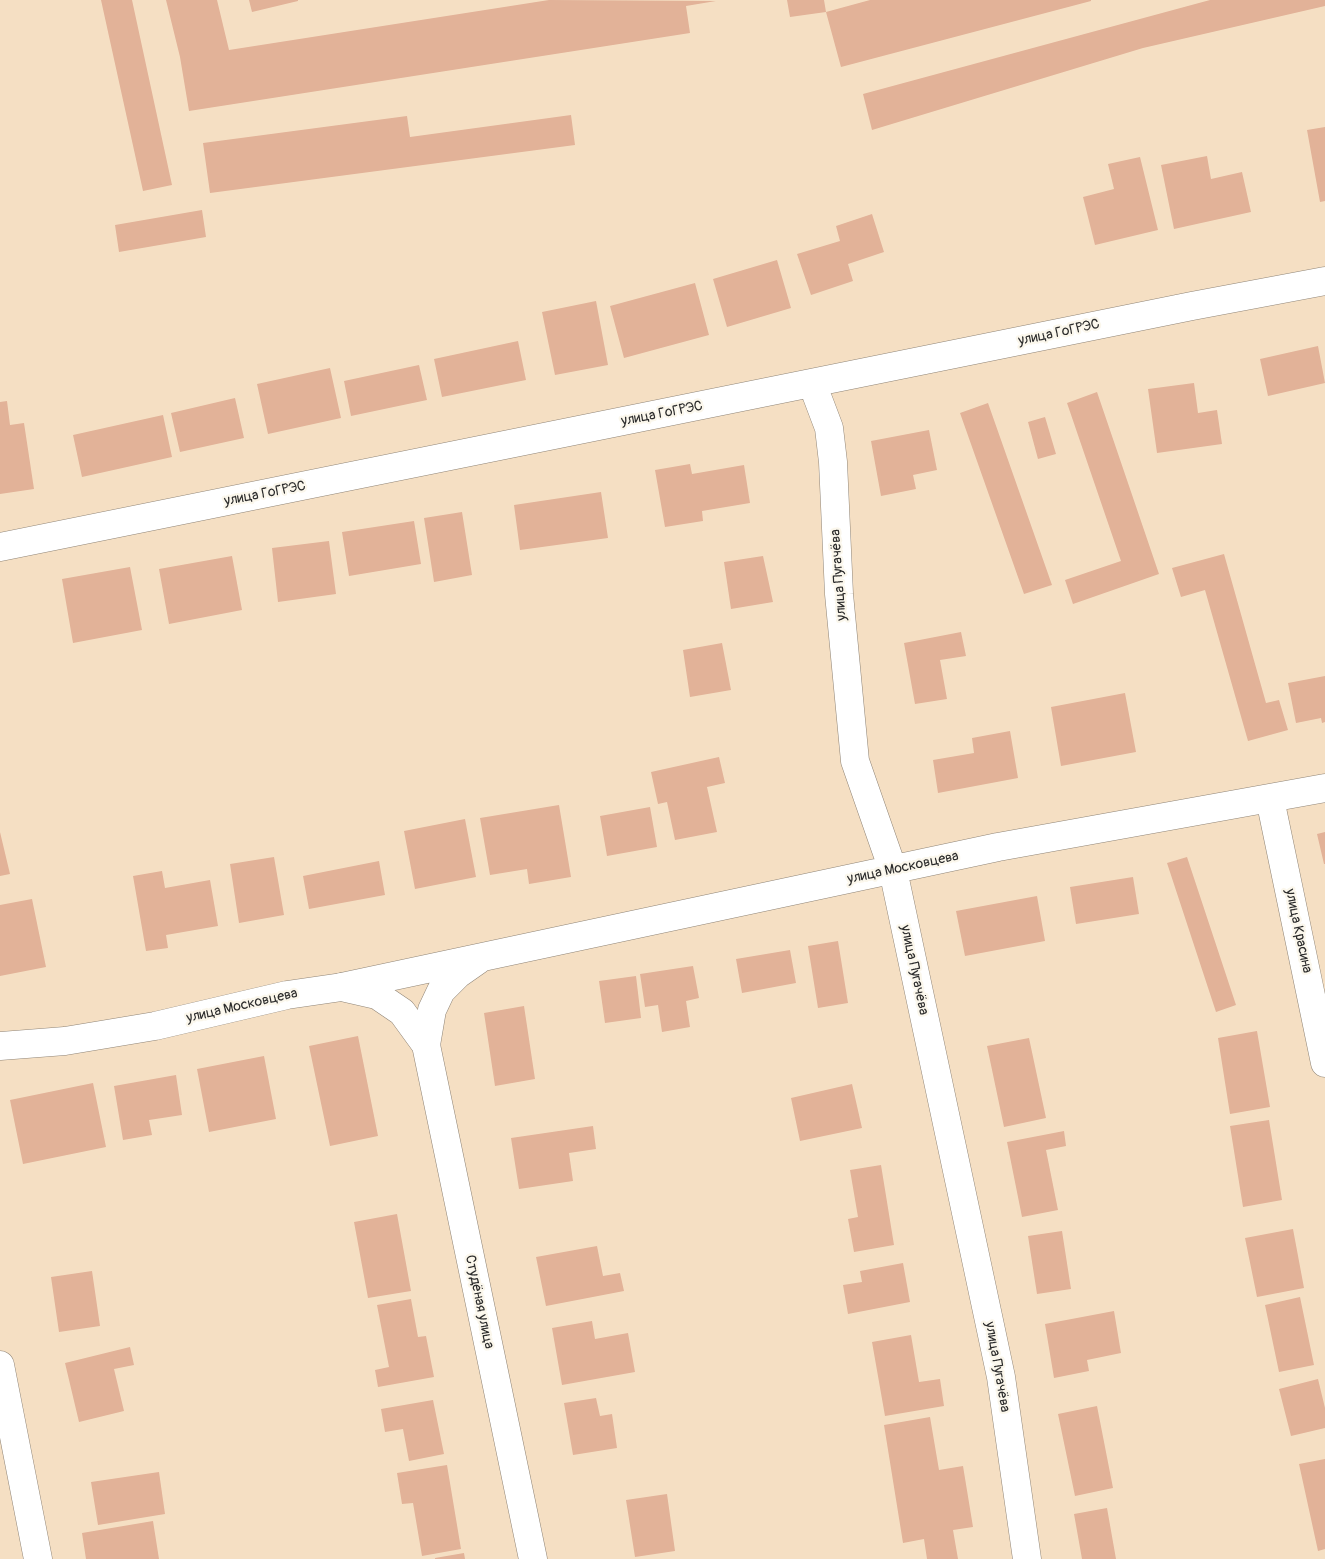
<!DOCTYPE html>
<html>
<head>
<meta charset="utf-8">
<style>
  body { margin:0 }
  canvas { display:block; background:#f5dfc3 }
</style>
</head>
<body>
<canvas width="1325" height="1559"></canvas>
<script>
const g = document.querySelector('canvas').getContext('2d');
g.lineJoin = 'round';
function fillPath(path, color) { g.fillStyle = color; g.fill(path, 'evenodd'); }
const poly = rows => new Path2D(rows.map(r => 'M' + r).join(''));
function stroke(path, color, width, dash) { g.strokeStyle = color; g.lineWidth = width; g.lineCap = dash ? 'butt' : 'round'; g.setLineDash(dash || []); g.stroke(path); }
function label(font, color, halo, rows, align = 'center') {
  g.font = font + ' Pangolin,sans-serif'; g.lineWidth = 4.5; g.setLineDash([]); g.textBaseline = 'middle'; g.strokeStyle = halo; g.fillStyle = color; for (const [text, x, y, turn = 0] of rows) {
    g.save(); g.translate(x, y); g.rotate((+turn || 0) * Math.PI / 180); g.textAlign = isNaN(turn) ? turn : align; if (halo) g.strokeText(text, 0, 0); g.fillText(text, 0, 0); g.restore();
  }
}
const building = poly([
  [101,0,132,0,172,185,143,191],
  [166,0,217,0,229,50,549,0,716,1,686,6,690,33,189,111,180,57],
  [249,0,298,0,298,1,252,12],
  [787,0,824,0,826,12,790,17],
  [870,0,1091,0,1091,1,841,67,826,12],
  [1210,0,1325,0,1325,6,1143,48,872,130,863,94],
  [571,115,575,145,210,193,203,143,407,116,410,137],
  [1325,127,1325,201,1320,202,1307,130],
  [1207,156,1211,179,1242,172,1251,212,1174,229,1161,165],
  [1140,157,1158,230,1095,245,1083,197,1114,189,1108,164],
  [202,210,206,237,119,252,115,225],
  [872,214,884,252,848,264,853,281,811,295,797,254,840,241,836,226],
  [777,260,791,308,727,327,713,279],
  [695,283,709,335,624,358,610,306],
  [596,301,608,365,555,375,542,312],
  [518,341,526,380,442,397,434,359],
  [1318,346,1325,383,1268,396,1260,359],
  [419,365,427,400,351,416,344,381],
  [330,368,341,418,268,434,257,384],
  [1194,383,1198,413,1217,410,1222,444,1157,453,1148,389],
  [1097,392,1159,574,1073,604,1065,580,1121,561,1067,403],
  [235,398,244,438,180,452,171,413],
  [7,401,10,425,24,423,34,489,0,494,0,402],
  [988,403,1052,585,1024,594,960,413],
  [163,415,172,457,82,477,73,435],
  [1045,417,1056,454,1038,459,1028,422],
  [929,430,937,470,913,475,916,489,881,496,871,441],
  [690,464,692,474,744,465,750,503,702,511,703,521,665,527,655,470],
  [601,492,608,538,520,550,514,505],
  [462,512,472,575,434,582,424,518],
  [414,521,421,564,349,576,342,532],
  [329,541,336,594,278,602,272,548],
  [1224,554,1266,703,1279,700,1288,730,1248,741,1205,590,1181,597,1172,568],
  [232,556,242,610,169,624,159,569],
  [763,556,773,602,731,609,724,562],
  [130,567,142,630,73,643,62,579],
  [961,632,966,656,940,660,947,699,915,704,904,643],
  [722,643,731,690,690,697,683,650],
  [1325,676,1325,722,1322,723,1321,718,1296,723,1288,683],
  [1125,693,1136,752,1061,766,1051,707],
  [1010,731,1018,778,938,793,933,760,974,753,972,738],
  [719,757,725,783,707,787,717,832,675,840,667,802,658,804,651,772],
  [559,805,571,877,529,884,527,869,490,875,480,818],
  [650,807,657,847,607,856,600,816],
  [465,819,476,877,415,889,404,831],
  [0,832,10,874,0,876],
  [1325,832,1325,864,1324,864,1317,834],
  [274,857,284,915,239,923,230,864],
  [1187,857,1236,1005,1216,1012,1167,863],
  [379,861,385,895,309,909,303,876],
  [162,871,165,888,210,880,218,926,166,935,168,948,146,951,133,876],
  [1133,877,1139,914,1076,924,1070,887],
  [1037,896,1045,941,965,956,956,911],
  [32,899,46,967,0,976,0,905],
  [838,941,848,1003,818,1008,808,946],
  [790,950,796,983,742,993,736,959],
  [693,966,699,998,686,1001,690,1027,662,1032,658,1005,645,1007,640,974],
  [636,976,641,1018,605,1023,599,981],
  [524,1006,535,1079,495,1086,484,1013],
  [1257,1031,1270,1107,1230,1114,1218,1038],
  [358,1036,378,1136,330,1146,309,1046],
  [1029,1038,1046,1118,1004,1127,987,1046],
  [264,1056,276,1119,209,1132,197,1069],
  [176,1075,182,1115,149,1120,152,1135,123,1140,114,1086],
  [93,1083,106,1147,23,1164,10,1100],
  [852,1084,862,1128,800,1141,791,1098],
  [1269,1120,1282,1200,1243,1207,1230,1126],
  [593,1126,596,1149,569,1153,573,1181,519,1189,511,1138],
  [1064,1131,1066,1146,1046,1150,1058,1210,1022,1217,1007,1142],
  [881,1165,894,1245,854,1252,848,1219,858,1217,850,1170],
  [397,1214,411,1291,368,1298,354,1222],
  [1293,1229,1304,1288,1257,1297,1245,1238],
  [1062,1231,1071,1289,1037,1294,1028,1236],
  [597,1246,603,1276,620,1273,624,1291,546,1306,536,1257],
  [903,1263,910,1302,848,1314,843,1285,862,1282,860,1271],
  [92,1271,100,1326,59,1332,51,1277],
  [1300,1297,1314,1365,1279,1372,1265,1305],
  [411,1299,418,1337,426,1336,434,1377,378,1387,375,1370,389,1367,377,1305],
  [1114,1311,1121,1353,1087,1360,1089,1371,1054,1378,1045,1324],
  [592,1321,595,1339,628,1333,635,1372,562,1385,552,1328],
  [911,1335,919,1382,940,1379,944,1406,885,1416,872,1342],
  [130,1347,134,1365,114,1369,124,1411,79,1422,65,1363],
  [1318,1379,1325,1408,1325,1428,1291,1436,1279,1389],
  [596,1398,600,1416,612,1414,617,1448,573,1455,564,1403],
  [433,1400,444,1454,409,1461,403,1429,385,1432,381,1409],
  [1097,1406,1113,1488,1075,1496,1058,1414],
  [930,1417,939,1470,963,1466,973,1527,953,1530,958,1559,927,1559,924,1539,903,1543,884,1425],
  [1325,1459,1325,1549,1318,1551,1299,1464],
  [447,1465,461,1549,422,1556,413,1503,402,1504,397,1473],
  [159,1472,165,1514,98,1525,91,1482],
  [667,1494,675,1551,635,1557,626,1500],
  [1107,1508,1116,1559,1082,1559,1074,1514],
  [153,1521,159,1559,86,1559,82,1533],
  [464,1553,465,1559,435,1559,435,1558]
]);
const minor = poly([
  [812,383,829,428,833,462,839,594,855,761,893,870,1001,1377,1027,1559],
  [0,547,1192,306,1325,281],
  [1270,799,1325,1063],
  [342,987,998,847,1325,788],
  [426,1045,432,1010,441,991,458,974,478,960],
  [0,1365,38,1559]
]);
const tertiary = poly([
  [0,1046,65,1041,155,1026,287,995,342,987,377,995,402,1012,426,1045,533,1559]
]);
const streetNames = [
  ["улица ГоГРЭС",1059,333,-12],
  ["улица ГоГРЭС",662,414,-11],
  ["улица ГоГРЭС",265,494,-11],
  ["улица Пугачёва",839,575,-94],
  ["улица Московцева",903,868,-12],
  ["улица Красина",1298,931,78],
  ["улица Пугачёва",914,970,78],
  ["улица Московцева",242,1006,-13],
  ["Студёная улица",479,1302,78],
  ["улица Пугачёва",997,1367,80]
];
fillPath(building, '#e2b298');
stroke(minor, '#908577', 29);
stroke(tertiary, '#908577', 29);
stroke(minor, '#fff', 28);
stroke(tertiary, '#fff', 28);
label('14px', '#2b2b2b', '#fbf7ec', streetNames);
</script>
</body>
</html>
